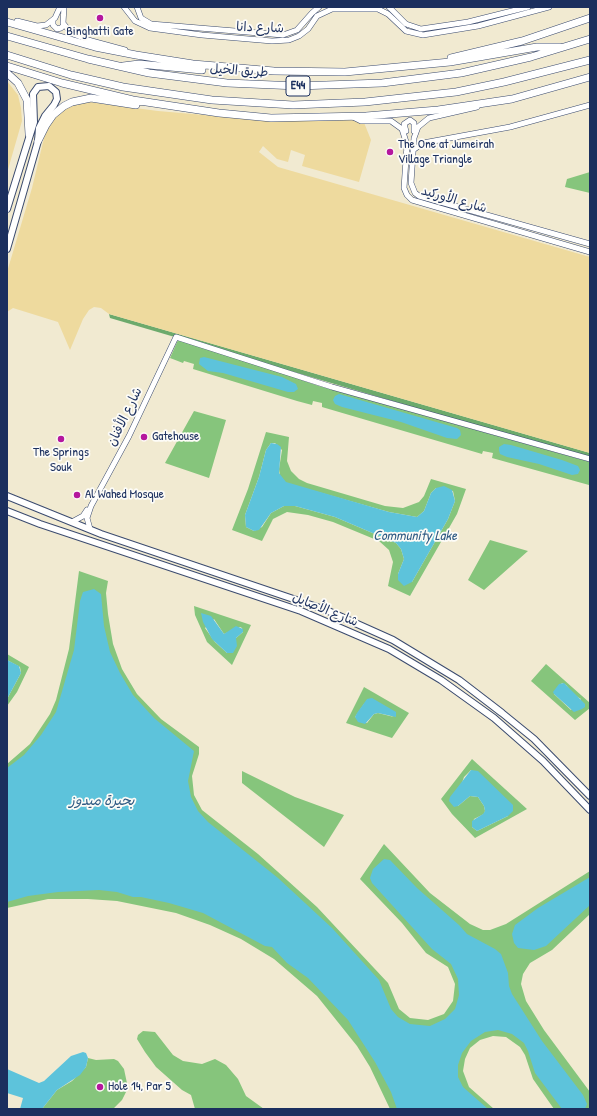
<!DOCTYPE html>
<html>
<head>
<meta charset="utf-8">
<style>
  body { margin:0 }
  #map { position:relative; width:597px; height:1116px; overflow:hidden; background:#f1ead1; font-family:"Patrick Hand",sans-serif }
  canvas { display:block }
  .frame { position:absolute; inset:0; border:8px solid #1b2f5e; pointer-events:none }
</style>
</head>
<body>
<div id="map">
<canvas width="597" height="1116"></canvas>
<div class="frame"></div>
</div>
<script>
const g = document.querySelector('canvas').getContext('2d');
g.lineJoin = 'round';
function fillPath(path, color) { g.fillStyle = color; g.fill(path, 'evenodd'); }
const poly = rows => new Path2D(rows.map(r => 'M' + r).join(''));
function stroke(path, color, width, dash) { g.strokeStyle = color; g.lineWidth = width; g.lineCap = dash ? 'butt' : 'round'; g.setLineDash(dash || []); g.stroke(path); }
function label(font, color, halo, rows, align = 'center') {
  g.font = font + ' "Patrick Hand","Playpen Sans Arabic",sans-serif'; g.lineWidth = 3.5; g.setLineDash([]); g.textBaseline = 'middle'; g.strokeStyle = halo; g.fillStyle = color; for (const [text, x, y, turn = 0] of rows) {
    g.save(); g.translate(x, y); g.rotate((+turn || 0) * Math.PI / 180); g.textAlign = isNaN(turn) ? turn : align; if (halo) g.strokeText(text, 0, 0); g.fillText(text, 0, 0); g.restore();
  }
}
const green = poly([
  [590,172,590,193,565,187,567,179],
  [178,340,229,355,319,386,590,462,590,482,589,485,492,458,493,453,483,451,482,454,322,407,322,403,313,401,312,405,297,401,193,369,194,364,184,361,183,363,170,358],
  [194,411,226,420,209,478,165,463],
  [266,432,289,437,287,461,291,471,299,479,307,483,385,506,403,508,419,502,424,496,431,479,466,489,457,514,410,596,388,586,393,562,389,550,379,541,333,522,308,515,287,512,273,519,262,541,232,530,248,489],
  [271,443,275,443,282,450,279,469,280,477,286,483,389,512,417,517,424,511,431,493,436,488,453,491,455,501,448,519,412,582,398,574,404,559,401,549,396,543,335,517,295,506,284,506,271,513,262,527,254,531,246,527,245,515,259,477,266,450],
  [490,540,528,551,484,590,468,580],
  [79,571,108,581,106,593,108,614,113,644,122,669,137,694,161,719,199,747,199,754,192,776,194,795,202,810,258,854,317,907,388,983,399,1009,410,1018,428,1020,444,1014,453,1001,455,984,448,967,426,953,402,923,360,879,384,844,430,893,470,924,483,930,490,930,506,924,590,871,590,914,552,950,530,963,523,974,521,984,526,1001,544,1030,590,1092,590,1109,554,1109,533,1079,525,1055,520,1047,506,1037,493,1036,480,1040,470,1048,465,1059,463,1071,469,1087,494,1109,390,1109,370,1067,357,1046,317,996,274,959,241,939,210,925,176,913,117,901,88,899,48,899,7,908,7,764,30,744,50,714,56,700,69,649],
  [194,606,251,625,232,665,207,642,195,615],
  [214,619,224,634,240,627,242,628,243,632,236,638,227,653,215,642,205,628],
  [7,654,29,667,17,692,7,706,7,699,21,673,20,667,7,660],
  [546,664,590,703,590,708,575,720,531,681],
  [562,683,566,685,574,695,581,699,571,710,554,694],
  [364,687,409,713,392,738,346,723],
  [364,704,394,717,378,713,374,714,367,723,355,717],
  [472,759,527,809,475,838,452,814,441,799],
  [471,770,508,816,477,831,472,827,474,819,484,814,485,811,484,806,478,797,470,796,458,806,454,806,464,777],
  [242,771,295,797,344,815,324,847,242,783],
  [143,1031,155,1032,173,1055,183,1061,202,1064,215,1059,226,1065,238,1079,246,1096,264,1109,195,1109,191,1095,182,1090,156,1067,145,1052,137,1039,138,1035],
  [88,1058,96,1060,114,1059,118,1061,124,1069,128,1088,122,1100,113,1109,42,1109,57,1090,72,1081,86,1067]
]);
const forest = poly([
  [109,314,590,453,590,459,110,318]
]);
const sand = poly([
  [7,81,18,95,21,108,22,121,7,173],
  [89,102,158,111,274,121,363,120,371,140,359,182,302,166,305,155,291,150,288,162,277,159,263,146,259,152,278,167,590,257,590,453,109,314,101,308,94,307,89,310,83,319,70,350,58,322,13,308,7,312,7,272,32,188,45,134,55,117,63,109,74,103]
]);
const water = poly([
  [204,357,282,377,296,384,298,389,294,392,288,392,223,373,208,371,199,364,200,358],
  [339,394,457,428,460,430,461,435,457,439,447,438,401,422,342,407,335,404,333,400,335,396],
  [271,443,277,444,281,447,279,473,286,482,389,512,417,517,424,511,431,493,436,488,444,486,452,490,455,501,448,519,412,582,404,586,398,580,398,574,404,559,401,549,396,543,335,517,295,506,284,506,271,513,259,530,254,531,246,527,245,515,259,477,266,450],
  [504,444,511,445,562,460,578,466,580,470,578,474,572,475,539,464,507,457,500,454,499,450,499,447],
  [94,589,101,594,104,626,110,652,120,673,133,695,154,718,194,751,188,781,191,797,198,811,208,822,278,878,332,928,379,980,391,1009,398,1017,410,1024,430,1026,445,1019,455,1009,459,995,458,979,451,964,432,949,372,883,370,878,373,869,384,859,390,860,417,888,459,925,467,934,495,949,501,954,508,973,509,986,512,994,542,1041,583,1095,587,1104,585,1109,562,1109,535,1073,528,1051,524,1043,512,1034,498,1030,485,1032,471,1041,462,1053,458,1065,458,1077,463,1087,488,1109,397,1109,391,1092,375,1062,348,1020,308,978,287,963,272,947,265,946,203,913,169,903,141,897,133,897,117,892,99,890,58,892,28,896,7,902,7,768,24,755,41,735,56,712,74,650,80,601,83,592],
  [201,613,211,616,224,634,236,626,243,629,243,632,236,638,237,646,233,653,227,653,212,639,203,622],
  [7,660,19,666,21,673,7,699],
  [564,683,585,704,585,707,582,709,574,712,554,694,553,692,559,684],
  [372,698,396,712,396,717,378,713,374,714,365,724,358,722,355,717,357,713,367,699],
  [471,770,478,771,513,805,513,811,508,816,477,831,472,827,472,821,483,814,485,811,484,806,478,797,470,796,458,806,454,807,449,801,450,797],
  [590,877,590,905,546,946,534,950,518,948,514,943,512,934,515,925,538,908],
  [83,1052,86,1053,88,1058,86,1067,80,1075,57,1090,42,1109,20,1109,23,1098,7,1093,7,1069,39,1083,44,1081,71,1056]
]);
const minor = poly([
  [64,7,63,23,71,33,88,40,125,50],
  [124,7,135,21,150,28,202,35,272,41,289,40,299,36,308,29,317,16,332,9,378,9,388,14,406,31,423,35,478,26,549,7],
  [137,7,141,18,151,24,283,35,297,30,312,13,319,7],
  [389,7,406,24,421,29,468,22,528,7],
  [17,21,37,26,46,25,55,18,60,7],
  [53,21,53,25,57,29,61,28,64,25],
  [477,107,429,118,418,127,414,138,411,183,415,193,419,196,590,244],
  [353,117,361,121,391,121,402,129,407,145,404,188,407,195,412,200,590,252],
  [406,131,404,124,410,120,414,123,414,131],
  [413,150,423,143,510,127,590,105],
  [72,522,83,516,87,510],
  [90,529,87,518,91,506,129,436,176,337,332,387,590,459]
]);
const major = poly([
  [7,209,34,122,33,94,38,87,49,86,56,92,57,99,54,105,45,116,39,128,38,141,7,249],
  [7,496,101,534,326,610,393,640,459,680,502,713,534,739,590,796],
  [7,511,40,524,301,611,389,649,441,680,494,718,543,761,590,810]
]);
const highway = poly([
  [7,22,95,47,136,55,193,64,274,71,345,72,450,62,537,47,560,47],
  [7,36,88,59,149,73,227,83,298,86,382,83,461,73,531,57,590,39],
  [7,55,71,75,123,87,212,100,293,105,365,102,456,92,504,82,590,60],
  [451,58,522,41,590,18],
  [7,66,62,83,133,100,219,113,271,118,366,116,438,110,512,99,590,77],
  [123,66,139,64,202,70],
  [7,73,18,83,27,100,29,134],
  [38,141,46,125,53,115,64,106,72,102,91,98,136,105]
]);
const markers = [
  [100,18,4,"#b5179e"],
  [390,152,4,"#b5179e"],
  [144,437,4,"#b5179e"],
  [61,439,4,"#b5179e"],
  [77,495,4,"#b5179e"],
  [100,1087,4,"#b5179e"]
];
const shields = [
  [298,86,24]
];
const shieldNames = [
  ["E44",298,86]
];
const streetNames = [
  ["شارع دانا",260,28,2],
  ["طريق الخيل",239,71,4],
  ["شارع الأوركيد",454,200,16],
  ["شارع الأفنان",125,417,-64],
  ["شارع الأصايل",325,610,22]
];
const poiNames = [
  ["Binghatti Gate",100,32,"center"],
  ["The One at Jumeirah",398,145],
  ["Village Triangle",398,160],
  ["Gatehouse",152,437],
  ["The Springs",61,453,"center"],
  ["Souk",61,468,"center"],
  ["Al Wahed Mosque",85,495],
  ["Hole 14, Par 5",108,1087]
];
const waterNames = [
  ["Community Lake",415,536],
  ["بحيرة ميدوز",102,801]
];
fillPath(green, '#86c57c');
fillPath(forest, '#6caa6c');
fillPath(sand, '#eeda9e');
fillPath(water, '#5dc3db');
stroke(minor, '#3b4b6f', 6);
stroke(major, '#3b4b6f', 8);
stroke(highway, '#3b4b6f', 8);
stroke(minor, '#fff', 5);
stroke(major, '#fff', 6);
stroke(highway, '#fff', 7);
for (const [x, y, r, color] of markers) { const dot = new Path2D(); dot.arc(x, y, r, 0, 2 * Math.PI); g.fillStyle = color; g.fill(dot); stroke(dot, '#fdfcf7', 1.5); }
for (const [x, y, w] of shields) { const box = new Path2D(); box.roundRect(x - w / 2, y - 10, w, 20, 3); g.fillStyle = '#fdfcf7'; g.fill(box); stroke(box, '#1b2f5e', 1); }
label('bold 12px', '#1b2f5e', null, shieldNames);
label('13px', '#1b2f5e', '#fdfcf7', streetNames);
label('13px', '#1b2f5e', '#fdfcf7', poiNames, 'left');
label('italic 14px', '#2f5b84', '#fdfcf7', waterNames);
</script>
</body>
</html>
